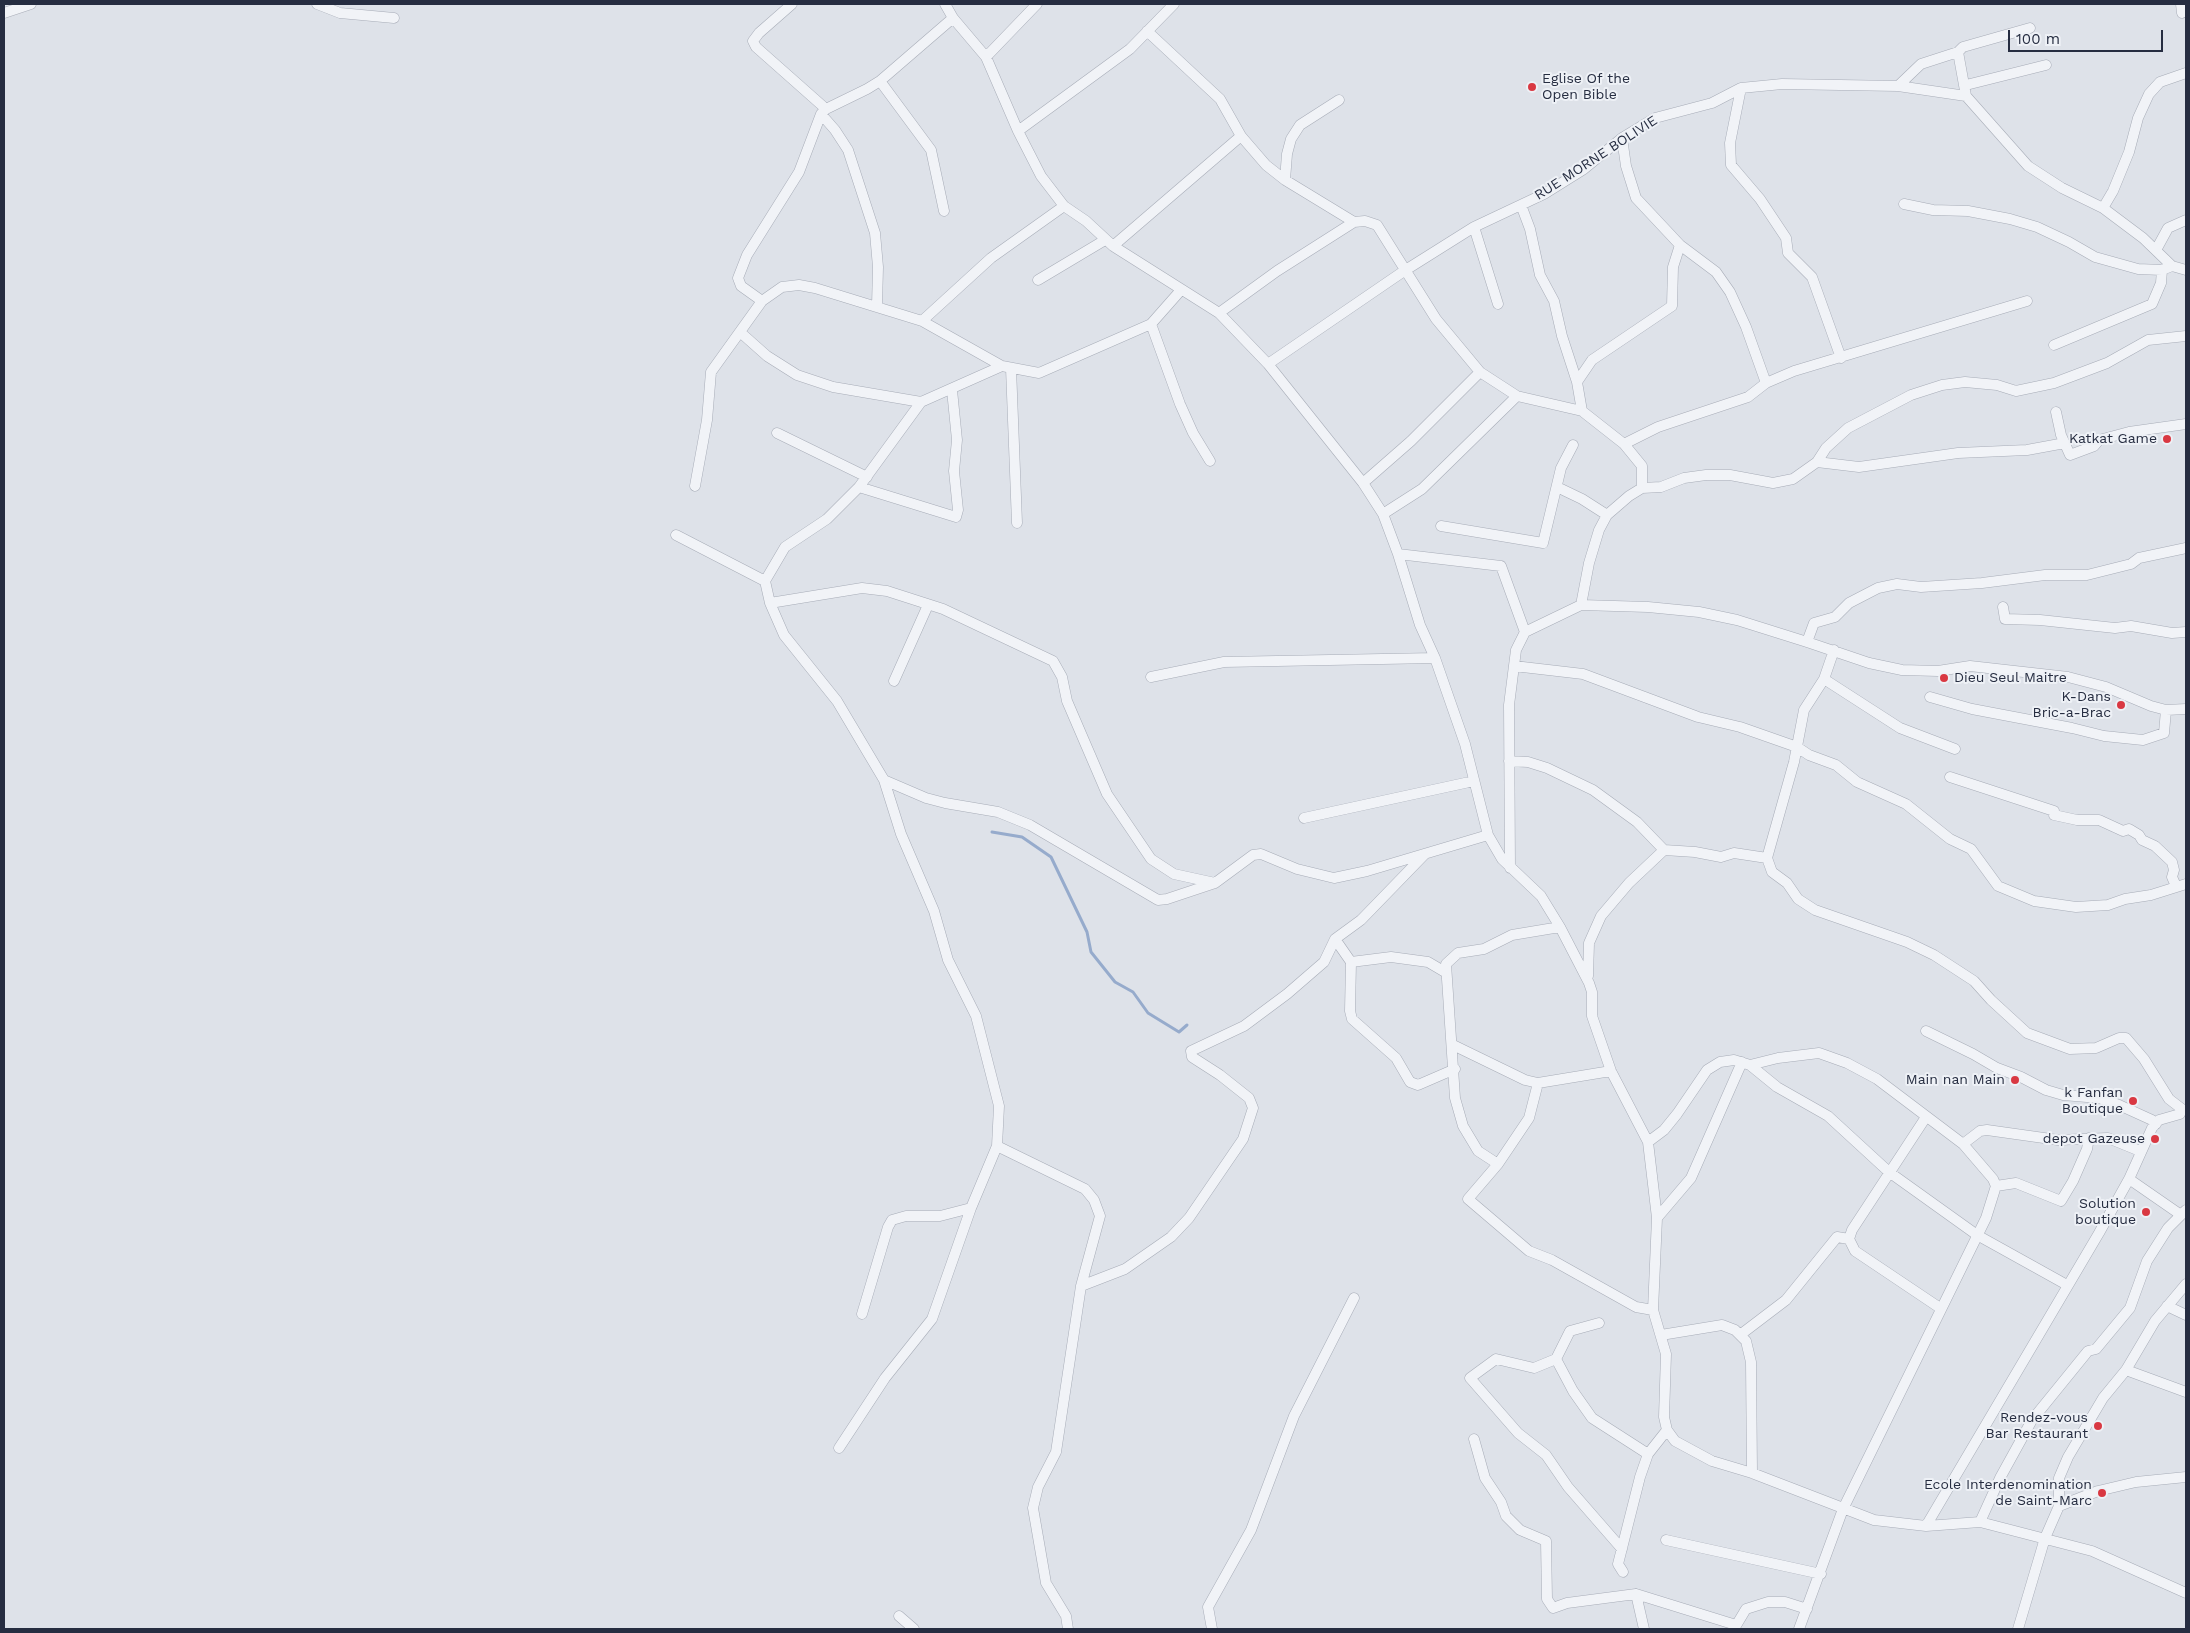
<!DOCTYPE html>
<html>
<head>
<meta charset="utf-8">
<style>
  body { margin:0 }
  #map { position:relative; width:2190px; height:1633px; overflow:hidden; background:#dee2e9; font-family:"Work Sans",sans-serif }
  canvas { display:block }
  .frame { position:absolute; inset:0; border:5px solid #262d41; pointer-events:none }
  .scale { position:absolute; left:2008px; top:30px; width:155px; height:22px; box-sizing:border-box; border:2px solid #262d41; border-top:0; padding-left:6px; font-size:15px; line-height:18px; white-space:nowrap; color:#262d41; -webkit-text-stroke:4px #eef1f6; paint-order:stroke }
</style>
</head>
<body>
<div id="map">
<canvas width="2190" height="1633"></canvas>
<div class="frame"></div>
<div class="scale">100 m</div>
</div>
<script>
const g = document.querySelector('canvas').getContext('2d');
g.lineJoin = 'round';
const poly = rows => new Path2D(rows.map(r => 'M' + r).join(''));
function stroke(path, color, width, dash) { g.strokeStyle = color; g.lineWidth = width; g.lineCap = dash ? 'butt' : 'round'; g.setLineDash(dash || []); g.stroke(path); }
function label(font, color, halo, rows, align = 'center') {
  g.font = font + ' "Work Sans",sans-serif'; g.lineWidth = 4; g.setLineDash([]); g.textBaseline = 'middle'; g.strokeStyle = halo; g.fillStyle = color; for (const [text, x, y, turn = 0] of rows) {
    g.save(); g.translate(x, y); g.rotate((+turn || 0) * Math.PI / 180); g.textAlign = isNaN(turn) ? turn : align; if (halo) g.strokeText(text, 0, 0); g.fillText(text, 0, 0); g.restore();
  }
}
const stream = poly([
  [992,832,1022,837,1051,857,1087,932,1091,952,1115,982,1133,992,1148,1013,1179,1032,1187,1025]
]);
const minor = poly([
  [317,4,340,13,394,18],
  [792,4,759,33,753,41,756,47,826,109],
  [945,4,953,18,986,57,1018,131,1041,176,1064,206,1086,221,1113,246,1219,313,1268,364,1363,483,1383,514,1398,554,1420,625,1435,658,1465,744,1488,835,1502,859,1541,896,1560,927,1589,983,1592,992,1592,1016,1611,1071,1648,1142,1657,1218,1653,1310,1666,1354,1664,1417,1667,1430,1675,1441,1712,1461,1752,1473,1874,1520,1926,1526,1980,1522,2092,1551,2186,1593],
  [2181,4,2182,13],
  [4,13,31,4],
  [1147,31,1220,99,1241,136,1266,165,1285,180,1354,222,1365,221,1377,225,1436,319,1480,372,1517,396,1582,411],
  [986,57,1037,4],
  [880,81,931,150,944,211],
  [1966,85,2046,65],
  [1898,86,1921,64,1958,52],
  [1741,88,1730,143,1731,165,1760,199,1786,238,1788,253,1812,277,1841,358],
  [1966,96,1958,52,1963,47,2030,28],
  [821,114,835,130,848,150,875,233,878,267,877,306],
  [1018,131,1130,49,1174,4],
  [1622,138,1626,166,1636,198,1680,245,1673,267,1672,306,1592,360,1577,382,1582,411,1624,444,1642,466,1642,488],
  [1285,180,1287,154,1291,139,1300,125,1339,100],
  [1904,204,1933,210,1968,211,2010,219,2037,227,2069,242,2095,257,2138,269,2162,270,2172,266],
  [1521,205,1530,229,1540,275,1554,301,1562,336,1577,382],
  [2103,208,2113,191,2129,152,2138,118,2149,94,2160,82,2186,73],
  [1474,227,1498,304],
  [1680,245,1716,272,1730,292,1746,327,1766,383],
  [1113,246,1241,136],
  [2156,250,2168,228,2186,220],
  [1038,280,1105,240],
  [762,301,741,286,738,278,747,255,799,172,821,114,826,109,867,89,880,81,953,18],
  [1219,313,1277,271,1354,222],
  [922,321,991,258,1064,206],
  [1151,324,1180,404,1193,433,1210,461],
  [740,332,767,356,797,375,833,387,921,402],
  [2054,345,2152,304,2161,283,2162,270],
  [1268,364,1404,271,1474,227,1544,194,1584,169,1622,138,1655,118,1712,103,1741,88,1782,84,1898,86,1966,96,2028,166,2062,188,2103,208,2143,238,2172,266,2186,270],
  [1011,368,1017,523],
  [2056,412,2061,435,2070,455,2094,446,2099,440,2129,432,2186,424],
  [777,433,867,477],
  [1624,444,1658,427,1748,397,1766,383,1794,371,2027,301],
  [1817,462,1826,448,1848,428,1911,395,1942,385,1965,382,1997,385,2016,391,2054,383,2107,363,2148,340,2186,336],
  [1363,483,1411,441,1480,372],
  [695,486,707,420,711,372,762,301,782,287,799,285,815,288,922,321,1002,366,1039,373,1151,324,1181,290],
  [859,487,956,517,958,510,954,471,957,440,952,390],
  [1557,487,1582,499,1607,515],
  [1383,514,1422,489,1517,396],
  [1441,526,1543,543,1561,468,1573,445],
  [676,535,765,581],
  [1398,554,1501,566,1525,632],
  [770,603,862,588,887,591,943,609,1053,661,1062,677,1067,701,1107,794,1151,859,1174,874,1215,883],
  [1581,605,1648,607,1699,612,1737,620,1807,642,1869,663,1902,670,1938,671,1970,666,2068,677,2106,687,2151,706,2166,710,2186,709],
  [2003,607,2005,619,2040,620,2115,628,2131,626,2172,633,2186,632],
  [1807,642,1814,623,1835,617,1849,603,1878,588,1897,584,1921,587,1982,583,2045,575,2087,575,2131,564,2139,558,2186,548],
  [1514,666,1583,674,1698,717,1740,727,1797,747,1809,755,1836,765,1857,782,1906,804,1950,839,1971,849,1998,886,2034,901,2076,907,2108,905,2125,899,2151,895,2186,884],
  [1151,677,1224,662,1435,658],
  [1824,679,1900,728,1955,749],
  [894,681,928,605],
  [1930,697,1972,709,2072,728,2104,736,2143,740,2164,733,2166,710],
  [1509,761,1528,762,1547,768,1593,790,1637,822,1664,850],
  [1950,777,2054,811,2054,815,2077,820,2099,820,2123,831,2129,829,2139,835,2142,840,2155,846,2172,862,2174,870,2172,877,2176,886],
  [884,780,926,798,945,803,998,812,1030,825,1158,900,1167,899,1215,883,1253,855,1261,854,1297,869,1334,878,1367,871,1488,835],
  [1304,818,1474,781],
  [1767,858,1772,872,1787,883,1798,899,1815,910,1907,942,1934,955,1974,981,1991,1000,2027,1033,2070,1049,2096,1048,2119,1038,2126,1038,2144,1059,2169,1099,2182,1109,2180,1114,2159,1120,2152,1128,2129,1179,2099,1233,1926,1526],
  [1510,868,1509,705,1516,650,1525,632,1581,605,1589,563,1599,530,1607,515,1629,496,1642,488,1661,487,1684,478,1706,475,1730,475,1773,483,1793,479,1817,462,1859,467,1958,453,2027,450,2065,443],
  [1335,939,1351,962,1391,957,1428,962,1445,972],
  [1351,962,1350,1011,1352,1019,1396,1058,1410,1082,1418,1085,1455,1069],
  [1588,976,1589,943,1601,916,1629,883,1664,850,1695,852,1721,857,1734,853,1767,858,1794,762,1804,710,1824,679,1834,650],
  [1926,1031,1973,1054,1997,1068,2021,1077,2046,1090,2063,1095,2099,1098,2119,1105,2152,1120,2156,1124],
  [1453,1045,1525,1080,1538,1083,1611,1071],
  [1750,1065,1777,1087,1828,1116,1889,1172,1977,1235,2067,1285],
  [1538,1083,1529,1118,1498,1164,1468,1199,1529,1251,1552,1260,1636,1307,1653,1310],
  [1926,1117,1852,1230,1849,1239,1855,1251,1940,1308],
  [1648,1142,1664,1130,1677,1114,1707,1070,1720,1062,1734,1060,1750,1065,1778,1058,1819,1053,1847,1063,1877,1079,1963,1144,1993,1179,1996,1186,1986,1218,1843,1509,1799,1629],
  [1963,1144,1980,1131,1987,1130,2058,1140,2108,1138,2140,1151],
  [997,1146,1085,1189,1094,1200,1100,1216,1081,1286,1056,1452,1038,1487,1033,1508,1046,1583,1066,1616,1068,1629],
  [1498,1164,1478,1151,1463,1126,1455,1098,1446,964,1458,953,1484,949,1512,935,1560,927],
  [2129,1179,2181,1215],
  [1996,1186,2016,1183,2061,1201,2073,1181,2087,1149,2089,1138],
  [1657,1218,1691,1178,1742,1062],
  [1081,1286,1125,1269,1171,1237,1189,1218,1243,1139,1253,1108,1249,1098,1220,1075,1192,1057,1191,1051,1244,1026,1287,994,1324,962,1335,939,1361,920,1425,854],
  [2167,1306,2186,1315],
  [862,1314,888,1227,892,1220,906,1216,940,1216,971,1208],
  [1599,1323,1570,1331,1556,1359,1534,1368,1496,1359,1470,1378,1518,1433,1546,1455,1568,1487,1622,1549],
  [1661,1335,1722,1325,1735,1330,1746,1341,1751,1362,1752,1473],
  [1740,1335,1786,1300,1837,1237,1849,1239],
  [1556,1359,1573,1391,1592,1418,1648,1454],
  [2126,1370,2186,1392],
  [1474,1439,1485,1478,1501,1502,1506,1516,1520,1530,1546,1541,1547,1599,1553,1608,1567,1603,1636,1594,1736,1625],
  [839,1448,885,1378,932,1319,971,1208,997,1146,999,1106,976,1016,948,960,934,911,901,834,884,780,837,701,784,635,770,603,765,581,785,547,827,519,859,487,921,402,1002,366],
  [2059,1506,2098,1491,2136,1482,2186,1477],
  [1980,1522,2000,1478,2032,1420,2088,1351,2096,1349,2130,1308,2147,1261,2168,1228,2186,1210],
  [1666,1540,1821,1574],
  [1623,1572,1618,1564,1640,1477,1648,1454,1667,1430],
  [1636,1594,1644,1629],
  [899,1616,914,1629],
  [1212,1629,1208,1607,1251,1530,1294,1416,1354,1298],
  [1734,1629,1746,1609,1768,1602,1785,1602,1807,1609],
  [2018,1629,2045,1538,2059,1506,2059,1478,2068,1457,2103,1398,2126,1370,2155,1321,2186,1284]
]);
const markers = [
  [1532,87,5,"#d93842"],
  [2167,439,5,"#d93842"],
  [1944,678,5,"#d93842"],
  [2121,705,5,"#d93842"],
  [2015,1080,5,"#d93842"],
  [2133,1101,5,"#d93842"],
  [2155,1139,5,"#d93842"],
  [2146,1212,5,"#d93842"],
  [2098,1426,5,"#d93842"],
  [2102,1493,5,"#d93842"]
];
const poiNames = [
  ["Eglise Of the",1542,79,"left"],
  ["Open Bible",1542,95,"left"],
  ["Katkat Game",2157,439],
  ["Dieu Seul Maitre",1954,678,"left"],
  ["K-Dans",2111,697],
  ["Bric-a-Brac",2111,713],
  ["Main nan Main",2005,1080],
  ["k Fanfan",2123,1093],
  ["Boutique",2123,1109],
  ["depot Gazeuse",2145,1139],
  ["Solution",2136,1204],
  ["boutique",2136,1220],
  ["Rendez-vous",2088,1418],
  ["Bar Restaurant",2088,1434],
  ["Ecole Interdenomination",2092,1485],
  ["de Saint-Marc",2092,1501]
];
const streetNames = [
  ["RUE MORNE BOLIVIE",1596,158,-33]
];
stroke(stream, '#96abcc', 3);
stroke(minor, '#a7acb7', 11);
stroke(minor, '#f1f3f7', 10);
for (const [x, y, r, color] of markers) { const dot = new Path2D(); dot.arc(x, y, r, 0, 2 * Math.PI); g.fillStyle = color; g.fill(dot); stroke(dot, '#eef1f6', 2); }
label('14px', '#262d41', '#eef1f6', poiNames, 'right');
label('14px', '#262d41', '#eef1f6', streetNames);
</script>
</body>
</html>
